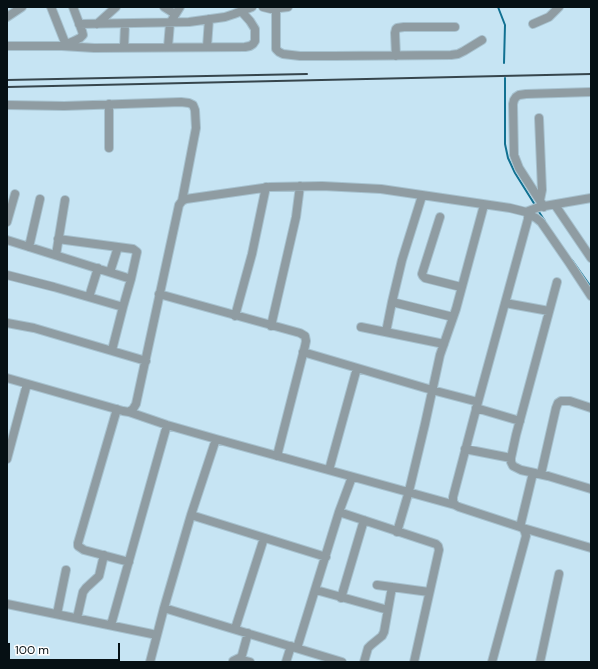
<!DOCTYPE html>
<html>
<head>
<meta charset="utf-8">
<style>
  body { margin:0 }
  #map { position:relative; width:598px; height:669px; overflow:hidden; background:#c6e4f3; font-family:"DM Sans",sans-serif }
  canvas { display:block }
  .frame { position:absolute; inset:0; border:8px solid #061014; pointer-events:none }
  .scale { position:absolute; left:8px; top:643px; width:112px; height:18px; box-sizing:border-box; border:2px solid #061014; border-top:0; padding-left:5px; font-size:12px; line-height:14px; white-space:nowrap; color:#061014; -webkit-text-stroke:3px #fff; paint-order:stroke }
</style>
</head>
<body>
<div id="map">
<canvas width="598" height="669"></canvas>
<div class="frame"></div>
<div class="scale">100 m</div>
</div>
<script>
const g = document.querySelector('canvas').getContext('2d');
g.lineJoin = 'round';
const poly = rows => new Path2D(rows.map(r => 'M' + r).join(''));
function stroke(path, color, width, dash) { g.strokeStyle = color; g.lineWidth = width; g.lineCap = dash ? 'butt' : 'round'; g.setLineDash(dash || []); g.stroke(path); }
const stream = poly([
  [498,7,505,25,504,63],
  [505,78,505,144,508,158,515,173,535,205],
  [537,209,545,221],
  [572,260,591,287]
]);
const minor = poly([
  [51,7,66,45],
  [164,7,175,14],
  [263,7,271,9,288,7],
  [276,9,276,49,279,52,283,54,300,56,334,56,451,55,458,54,464,51,482,40],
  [7,17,22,7],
  [79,24,189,22,225,17,234,14,252,7],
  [97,24,116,7],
  [533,24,549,17,559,7],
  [7,46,62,46,74,41,80,38,83,35,82,31,73,7],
  [62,46,94,48,245,47,250,46,253,44,255,41,255,29,250,21,241,11],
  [168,47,170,23,180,7],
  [207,47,209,19],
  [124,48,125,24],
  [396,56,395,33,396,29,397,28,404,27,455,27],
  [7,105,64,106,181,102,189,103,193,105,195,110,196,128,182,201],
  [539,118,542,190,540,200],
  [109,148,109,104],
  [555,205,591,258],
  [544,207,519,168,514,155,513,104,514,100,516,97,519,95,526,94,591,92],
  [526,212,539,207,591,198],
  [528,214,536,218,541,222,570,264,591,296],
  [440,217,422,274,423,276,425,278,461,287],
  [7,222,15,194],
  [58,239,133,249,137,252,131,279,123,307,112,350],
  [7,240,131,279],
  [29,247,40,199],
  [56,255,65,200],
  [110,272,118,247],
  [7,275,54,287,123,307],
  [557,282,516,435,511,458,511,462,513,466,521,470,548,476,591,489],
  [159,294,300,333,305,336,306,341,305,346,277,456],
  [89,297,98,268],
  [392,302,453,317],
  [505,303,549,311],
  [235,316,252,254,266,187],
  [7,323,34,328,146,361],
  [271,326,296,217,300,186],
  [361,327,444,344],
  [386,332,392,302,402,260,422,196],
  [303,352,432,390,478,402],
  [7,378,123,411,129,412,133,409,136,404,179,205,182,201,186,199,270,187,322,186,381,189,510,208,526,212,528,214,528,219,478,402,453,497,453,501,455,505,459,507,520,527,523,528,525,532,526,536,492,662],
  [476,408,520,421],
  [117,409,78,543,78,546,84,550,129,562],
  [129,412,167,425,216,439,455,505],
  [465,449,511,458],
  [7,459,27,384],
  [329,470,357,368],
  [541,474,556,408,558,403,561,401,570,401,591,408],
  [339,512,436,544,438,546,439,550,414,662],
  [191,515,326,557],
  [520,527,533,473],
  [523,528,591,548],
  [397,532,409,491,425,424,440,355,456,309,484,205],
  [377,585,429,592],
  [316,590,388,610],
  [341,598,364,520],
  [7,604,157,635],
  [164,608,342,662],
  [57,614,66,570],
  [77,618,83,592,86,588,99,576,104,555],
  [111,625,167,425],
  [235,629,264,538],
  [297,648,339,512,352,477],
  [239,659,250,662],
  [150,662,164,608,191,515,216,439],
  [233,662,233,661,241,657,242,655,248,633],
  [286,662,291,646],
  [364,662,368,648,371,645,382,636,384,632,392,587],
  [540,662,559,574]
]);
const rail = poly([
  [7,80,307,74],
  [7,87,591,74]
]);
stroke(stream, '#117192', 2);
stroke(minor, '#a7c2cf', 10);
stroke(minor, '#8f9ca2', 8);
stroke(rail, '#36454c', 2);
</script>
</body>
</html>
